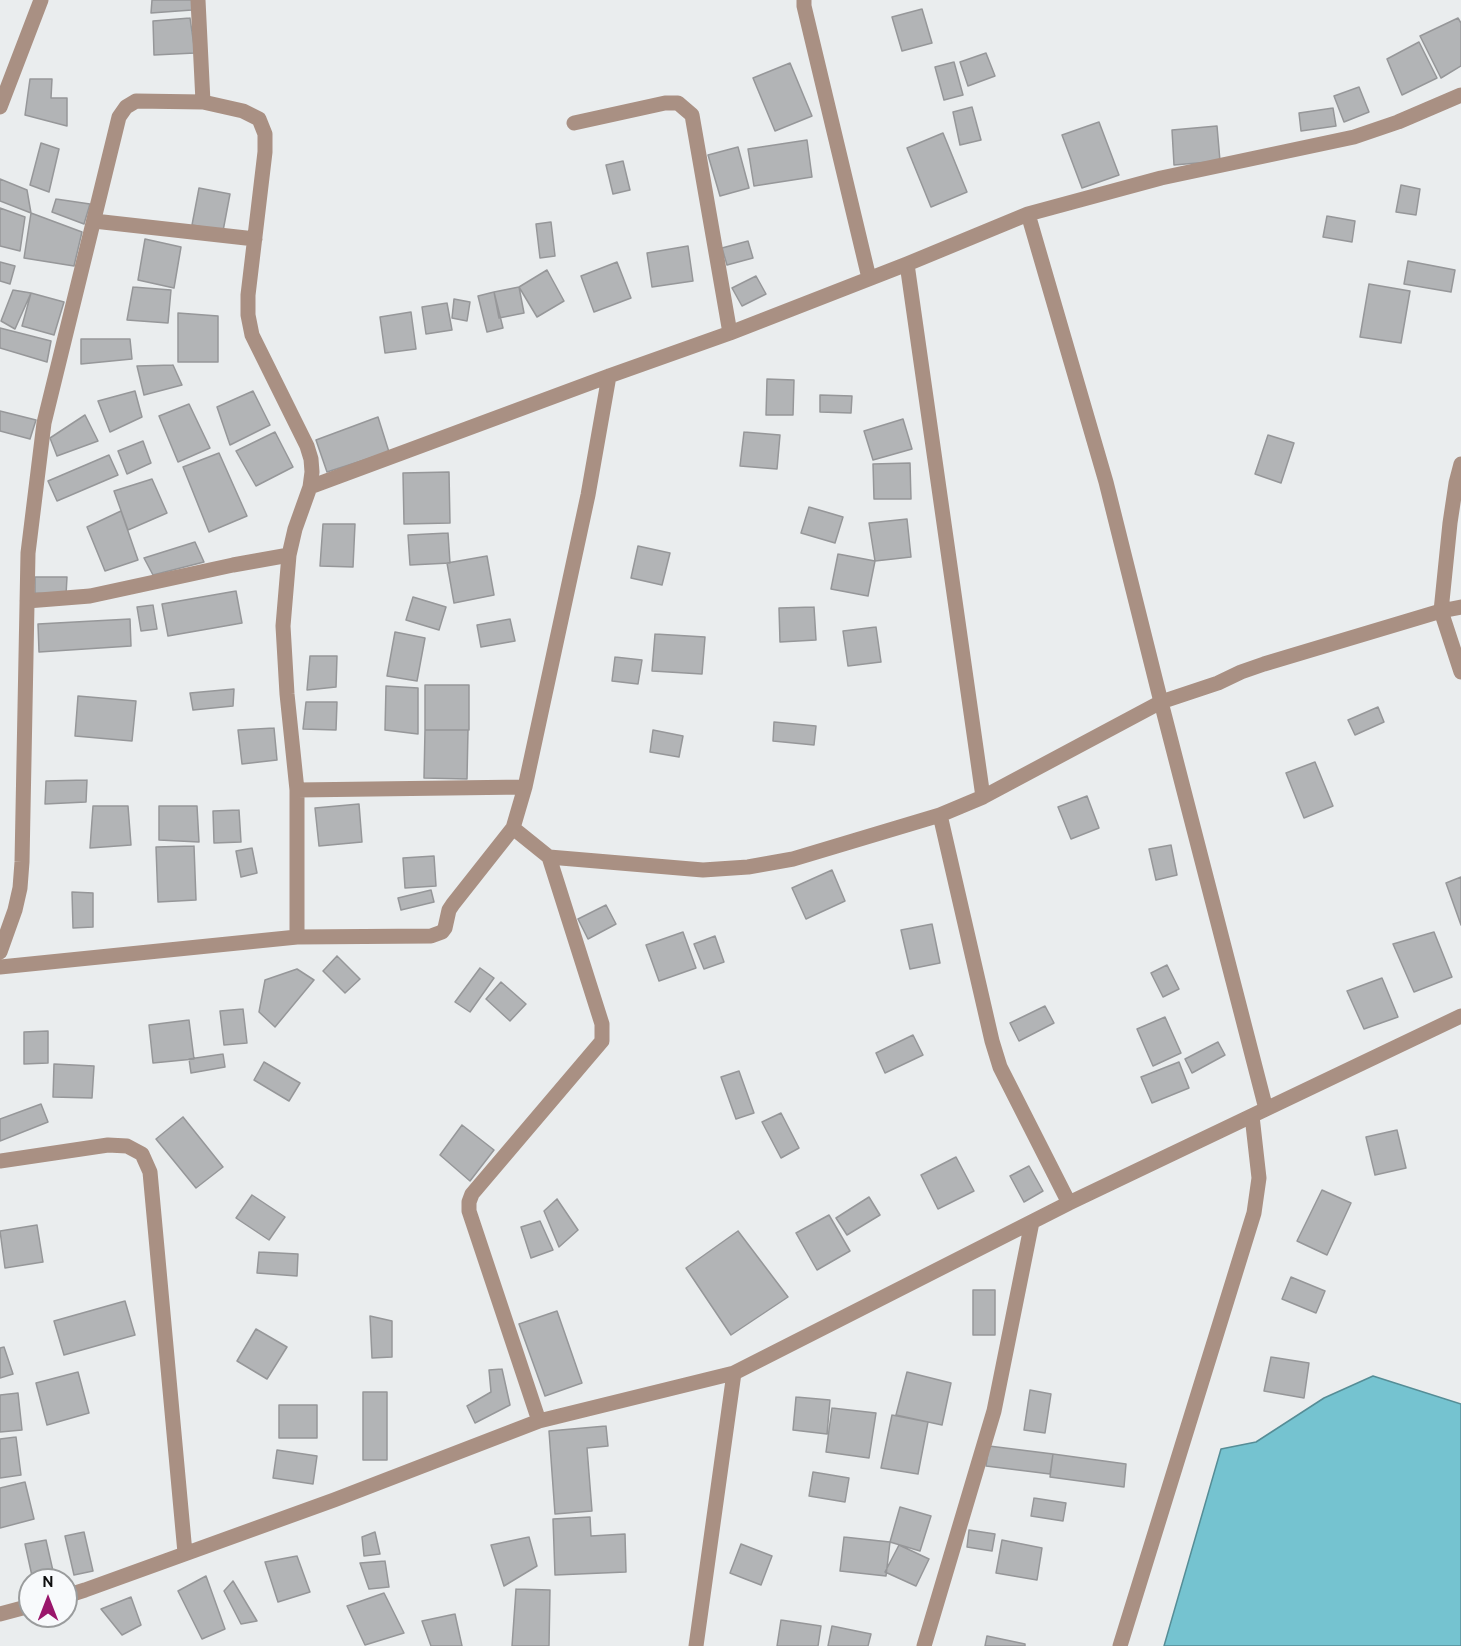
<!DOCTYPE html>
<html>
<head>
<meta charset="utf-8">
<style>
  body { margin:0 }
  #map { position:relative; width:1461px; height:1646px; overflow:hidden; background:#eaedee; font-family:Cabin,sans-serif }
  canvas { display:block }
  .north { position:absolute; left:18px; top:1568px; width:60px; height:60px; box-sizing:border-box; background:#f8fafc; border:2px solid #9a9c9d; border-radius:50%; rotate:0deg; font-size:16px; font-weight:700; line-height:24px; text-align:center; color:#0d0e0e }
  .north::after { content:''; display:block; margin:auto; width:21px; height:27px; background:#99166b; clip-path:polygon(50% 0,100% 100%,50% 72%,0 100%) }
</style>
</head>
<body>
<div id="map">
<canvas width="1461" height="1646"></canvas>
<div class="north">N</div>
</div>
<script>
const g = document.querySelector('canvas').getContext('2d');
g.lineJoin = 'round';
function fillPath(path, color) { g.fillStyle = color; g.fill(path, 'evenodd'); }
const poly = rows => new Path2D(rows.map(r => 'M' + r).join(''));
function stroke(path, color, width, dash) { g.strokeStyle = color; g.lineWidth = width; g.lineCap = dash ? 'butt' : 'round'; g.setLineDash(dash || []); g.stroke(path); }
const water = poly([
  [1373,1376,1461,1404,1461,1646,1164,1646,1221,1449,1256,1442,1324,1398,1373,1376]
]);
const building = poly([
  [152,0,193,0,192,10,151,13,152,0],
  [922,9,932,43,902,51,892,17,922,9],
  [190,18,195,53,154,55,153,21,190,18],
  [1458,18,1461,23,1461,66,1441,78,1420,36,1458,18],
  [1419,42,1437,78,1402,95,1387,59,1419,42],
  [986,53,995,76,968,86,960,62,986,53],
  [954,62,963,95,944,100,935,67,954,62],
  [790,63,812,116,775,131,753,78,790,63],
  [30,79,52,79,51,98,67,98,67,126,25,115,30,79],
  [1359,87,1369,112,1344,122,1334,96,1359,87],
  [972,107,981,140,960,145,953,112,972,107],
  [1333,108,1336,126,1301,131,1299,113,1333,108],
  [1099,122,1119,175,1082,188,1062,135,1099,122],
  [1217,126,1220,161,1174,165,1172,130,1217,126],
  [943,133,967,192,931,207,907,148,943,133],
  [807,140,812,177,754,186,748,149,807,140],
  [41,143,59,149,49,192,30,185,41,143],
  [738,147,749,188,720,196,708,155,738,147],
  [623,161,630,190,613,194,606,165,623,161],
  [0,179,27,190,31,213,0,201,0,179],
  [1401,185,1420,189,1416,215,1396,212,1401,185],
  [199,188,230,194,223,231,192,225,199,188],
  [56,199,90,204,84,224,52,212,56,199],
  [0,208,25,217,20,251,0,246,0,208],
  [31,213,82,232,74,266,24,258,31,213],
  [1327,216,1355,221,1352,242,1323,237,1327,216],
  [551,222,555,256,540,258,536,224,551,222],
  [145,239,181,247,174,288,138,280,145,239],
  [748,241,753,258,727,265,722,248,748,241],
  [688,246,693,281,652,287,647,253,688,246],
  [1408,261,1455,270,1451,292,1404,284,1408,261],
  [0,262,15,266,10,284,0,281,0,262],
  [617,262,631,298,594,312,581,276,617,262],
  [547,270,564,301,537,317,519,287,547,270],
  [756,276,766,294,742,306,732,288,756,276],
  [1369,284,1410,291,1401,343,1360,337,1369,284],
  [133,287,171,290,168,323,127,320,133,287],
  [519,287,524,313,499,318,494,292,519,287],
  [13,290,31,293,15,329,1,321,13,290],
  [494,292,503,328,487,332,478,296,494,292],
  [31,293,64,302,54,335,22,326,31,293],
  [454,299,470,302,467,321,452,318,454,299],
  [447,303,452,330,426,334,422,307,447,303],
  [411,312,416,349,385,353,380,317,411,312],
  [178,313,218,316,218,362,178,362,178,313],
  [0,328,51,341,47,362,0,348,0,328],
  [81,339,130,339,132,359,81,364,81,339],
  [173,365,182,385,144,395,137,366,173,365],
  [767,379,794,380,793,415,766,415,767,379],
  [135,391,142,417,110,432,98,401,135,391],
  [253,391,270,425,230,445,217,407,253,391],
  [820,395,852,396,851,413,820,412,820,395],
  [189,404,210,448,178,462,159,416,189,404],
  [0,411,36,420,30,439,0,431,0,411],
  [85,415,98,441,57,456,50,438,85,415],
  [378,417,389,452,327,472,316,440,378,417],
  [903,419,912,449,873,460,864,431,903,419],
  [275,432,293,467,256,486,236,451,275,432],
  [744,432,780,435,777,469,740,466,744,432],
  [1268,435,1294,443,1281,483,1255,474,1268,435],
  [143,441,151,463,127,474,118,451,143,441],
  [219,453,247,516,209,532,183,467,219,453],
  [109,455,118,475,57,501,48,481,109,455],
  [910,463,911,499,874,499,873,464,910,463],
  [449,472,450,523,404,524,403,473,449,472],
  [152,479,167,513,128,530,114,491,152,479],
  [809,507,843,517,835,543,801,533,809,507],
  [121,511,138,560,105,571,87,527,121,511],
  [907,519,911,557,875,561,869,523,907,519],
  [323,524,355,524,353,567,320,566,323,524],
  [448,533,450,563,410,565,408,535,448,533],
  [195,542,204,562,153,575,144,558,195,542],
  [638,546,670,553,662,585,631,578,638,546],
  [838,554,875,561,868,596,831,589,838,554],
  [487,556,494,595,454,603,447,563,487,556],
  [35,577,67,577,66,595,35,593,35,577],
  [236,591,242,623,168,636,162,604,236,591],
  [413,597,446,607,439,630,406,620,413,597],
  [153,605,157,629,141,631,137,607,153,605],
  [814,607,816,640,780,642,779,608,814,607],
  [130,619,131,646,39,652,38,624,130,619],
  [510,619,515,641,481,647,477,625,510,619],
  [876,627,881,662,848,666,843,631,876,627],
  [395,632,425,638,417,681,387,676,395,632],
  [655,634,705,637,702,674,652,671,655,634],
  [310,656,337,656,336,687,307,690,310,656],
  [615,657,642,660,638,684,612,681,615,657],
  [425,685,469,685,469,730,425,730,425,685],
  [386,686,418,688,418,734,385,730,386,686],
  [234,689,233,706,193,710,190,693,234,689],
  [78,696,136,701,132,741,75,736,78,696],
  [306,702,337,702,336,730,303,729,306,702],
  [1378,707,1384,722,1355,735,1348,720,1378,707],
  [774,722,816,726,814,745,773,741,774,722],
  [274,728,277,760,242,764,238,730,274,728],
  [425,730,468,730,467,779,424,778,425,730],
  [653,730,683,736,679,757,650,752,653,730],
  [1315,762,1333,806,1304,818,1286,773,1315,762],
  [87,780,86,802,45,804,46,781,87,780],
  [1087,796,1099,828,1071,839,1058,807,1087,796],
  [359,804,362,842,319,846,315,808,359,804],
  [93,806,128,806,131,845,90,848,93,806],
  [159,806,197,806,199,842,159,840,159,806],
  [239,810,241,842,214,843,213,811,239,810],
  [1171,845,1177,875,1156,880,1149,849,1171,845],
  [194,846,196,900,158,902,156,847,194,846],
  [252,848,257,873,241,877,236,851,252,848],
  [434,856,436,886,405,888,403,858,434,856],
  [832,870,845,901,806,919,792,888,832,870],
  [1461,877,1461,925,1446,883,1461,877],
  [431,890,434,902,401,910,398,898,431,890],
  [72,892,93,893,93,927,73,928,72,892],
  [606,905,616,924,588,939,578,919,606,905],
  [932,924,940,963,910,969,901,930,932,924],
  [683,932,696,968,659,981,646,945,683,932],
  [1434,932,1452,977,1414,992,1393,944,1434,932],
  [715,936,724,962,704,969,694,944,715,936],
  [337,956,360,979,345,993,323,971,337,956],
  [1167,965,1179,989,1163,997,1151,973,1167,965],
  [480,968,494,978,470,1012,455,1002,480,968],
  [297,969,314,980,275,1027,259,1012,265,980,297,969],
  [1382,978,1398,1017,1364,1029,1347,991,1382,978],
  [501,982,526,1004,510,1021,486,999,501,982],
  [1045,1006,1054,1023,1019,1041,1010,1023,1045,1006],
  [243,1009,247,1043,224,1045,220,1011,243,1009],
  [1165,1017,1181,1053,1153,1066,1137,1029,1165,1017],
  [189,1020,194,1059,153,1063,149,1025,189,1020],
  [48,1031,48,1063,24,1064,24,1032,48,1031],
  [913,1035,923,1055,885,1073,876,1053,913,1035],
  [1218,1042,1225,1055,1192,1073,1185,1059,1218,1042],
  [223,1054,225,1067,191,1073,189,1059,223,1054],
  [264,1062,300,1083,289,1101,254,1080,264,1062],
  [1179,1062,1189,1088,1152,1103,1141,1077,1179,1062],
  [54,1064,94,1066,92,1098,53,1097,54,1064],
  [739,1071,754,1113,736,1119,721,1077,739,1071],
  [41,1104,48,1122,0,1141,0,1119,41,1104],
  [781,1113,799,1148,781,1158,762,1122,781,1113],
  [183,1117,223,1167,196,1188,156,1139,183,1117],
  [462,1125,494,1150,470,1181,440,1155,462,1125],
  [1397,1130,1406,1168,1375,1175,1366,1137,1397,1130],
  [956,1157,974,1191,938,1209,921,1175,956,1157],
  [1029,1166,1043,1191,1024,1202,1010,1176,1029,1166],
  [1322,1190,1351,1203,1327,1255,1297,1241,1322,1190],
  [252,1195,285,1217,269,1240,236,1218,252,1195],
  [869,1197,880,1215,847,1235,836,1218,869,1197],
  [557,1199,578,1230,559,1247,544,1211,557,1199],
  [829,1215,850,1251,817,1270,796,1233,829,1215],
  [540,1221,553,1250,531,1258,521,1227,540,1221],
  [37,1225,43,1262,5,1268,0,1231,37,1225],
  [738,1231,788,1297,731,1335,686,1268,738,1231],
  [259,1252,298,1254,297,1276,257,1273,259,1252],
  [1291,1277,1325,1291,1316,1313,1282,1299,1291,1277],
  [973,1290,995,1290,995,1335,973,1335,973,1290],
  [125,1301,135,1335,64,1355,54,1321,125,1301],
  [557,1311,582,1383,545,1396,519,1324,557,1311],
  [370,1316,392,1321,392,1357,372,1358,370,1316],
  [256,1329,287,1347,267,1379,237,1361,256,1329],
  [4,1347,13,1374,0,1378,0,1348,4,1347],
  [1271,1357,1309,1363,1304,1398,1264,1391,1271,1357],
  [502,1369,510,1405,475,1423,467,1406,491,1392,489,1370,502,1369],
  [78,1372,89,1413,47,1425,36,1383,78,1372],
  [907,1372,951,1383,942,1425,896,1415,907,1372],
  [1030,1390,1051,1394,1045,1433,1024,1430,1030,1390],
  [363,1392,387,1392,387,1460,363,1460,363,1392],
  [18,1393,22,1430,0,1432,0,1395,18,1393],
  [796,1397,830,1400,827,1434,793,1430,796,1397],
  [279,1405,317,1405,317,1438,279,1438,279,1405],
  [832,1408,876,1413,869,1458,826,1452,832,1408],
  [892,1415,928,1422,918,1474,881,1468,892,1415],
  [606,1426,608,1446,587,1448,592,1511,555,1514,549,1431,606,1426],
  [16,1437,21,1475,0,1478,0,1439,16,1437],
  [989,1446,1053,1454,1050,1474,986,1466,989,1446],
  [277,1450,317,1456,313,1484,273,1478,277,1450],
  [1053,1454,1126,1464,1124,1487,1050,1477,1053,1454],
  [813,1472,849,1478,845,1502,809,1496,813,1472],
  [25,1482,34,1519,0,1528,0,1488,25,1482],
  [1034,1498,1066,1503,1063,1521,1031,1516,1034,1498],
  [900,1507,931,1516,920,1551,890,1542,900,1507],
  [590,1517,591,1536,625,1534,626,1572,555,1575,553,1519,590,1517],
  [969,1530,995,1534,992,1551,967,1547,969,1530],
  [84,1532,93,1571,74,1575,65,1536,84,1532],
  [375,1532,380,1554,364,1556,362,1537,375,1532],
  [529,1537,537,1566,504,1586,491,1545,529,1537],
  [844,1537,890,1542,886,1576,840,1571,844,1537],
  [46,1540,53,1571,32,1576,25,1544,46,1540],
  [1002,1540,1042,1548,1037,1580,996,1573,1002,1540],
  [741,1544,772,1556,761,1585,730,1573,741,1544],
  [899,1545,929,1559,916,1586,885,1572,899,1545],
  [297,1556,310,1592,278,1602,265,1562,297,1556],
  [385,1561,389,1587,369,1589,360,1563,385,1561],
  [206,1576,225,1629,202,1639,178,1591,206,1576],
  [233,1581,257,1621,241,1624,224,1591,233,1581],
  [516,1589,550,1590,549,1646,512,1646,516,1589],
  [384,1593,404,1633,365,1645,347,1606,384,1593],
  [131,1597,141,1625,122,1635,101,1609,131,1597],
  [455,1614,462,1646,431,1646,422,1621,455,1614],
  [781,1620,821,1626,818,1646,777,1646,781,1620],
  [832,1626,871,1634,868,1646,828,1646,832,1626],
  [987,1636,1025,1644,1025,1646,985,1646,987,1636]
]);
const minor = poly([
  [198,0,203,102],
  [804,0,804,6,869,278],
  [0,107,41,0],
  [574,123,665,103,678,103,692,115,730,333],
  [1028,214,1106,482,1161,702,1266,1109],
  [94,221,255,239],
  [907,264,983,797],
  [1461,464,1456,483,1450,523,1441,611,1461,672],
  [310,487,609,376,730,333,907,264,1028,214,1161,178,1354,137,1398,122,1461,95],
  [27,601,90,596,233,565,289,555],
  [297,790,525,787],
  [940,815,992,1041,1000,1067,1069,1203],
  [513,828,549,857,703,870,748,867,793,859,940,815,983,797,1161,702,1218,683,1241,672,1264,664,1441,611,1461,607],
  [0,952,15,910,20,888,22,862,28,553,44,423,119,117,126,107,136,101,203,102,243,111,259,119,265,134,265,152,248,295,248,315,252,335,307,446,311,459,312,472,310,487,295,529,289,555,283,626,287,694,297,790,297,937],
  [0,967,297,937,431,936,442,932,445,928,449,910,453,904,513,828,525,787,588,495,609,376],
  [0,1161,108,1145,127,1146,142,1154,150,1172,185,1553],
  [539,1421,469,1211,469,1202,472,1194,602,1041,602,1024,549,857],
  [66,1596,85,1590,334,1500,539,1421,734,1373,1069,1203,1461,1016],
  [0,1614,30,1606],
  [696,1646,734,1373],
  [924,1646,994,1411,1032,1222],
  [1120,1646,1254,1213,1259,1178,1252,1116]
]);
fillPath(water, '#75c3d0');
stroke(water, '#568d96', 1.5);
fillPath(building, '#b2b4b6');
stroke(building, '#969799', 1.5);
stroke(minor, '#a99083', 15);
</script>
</body>
</html>
